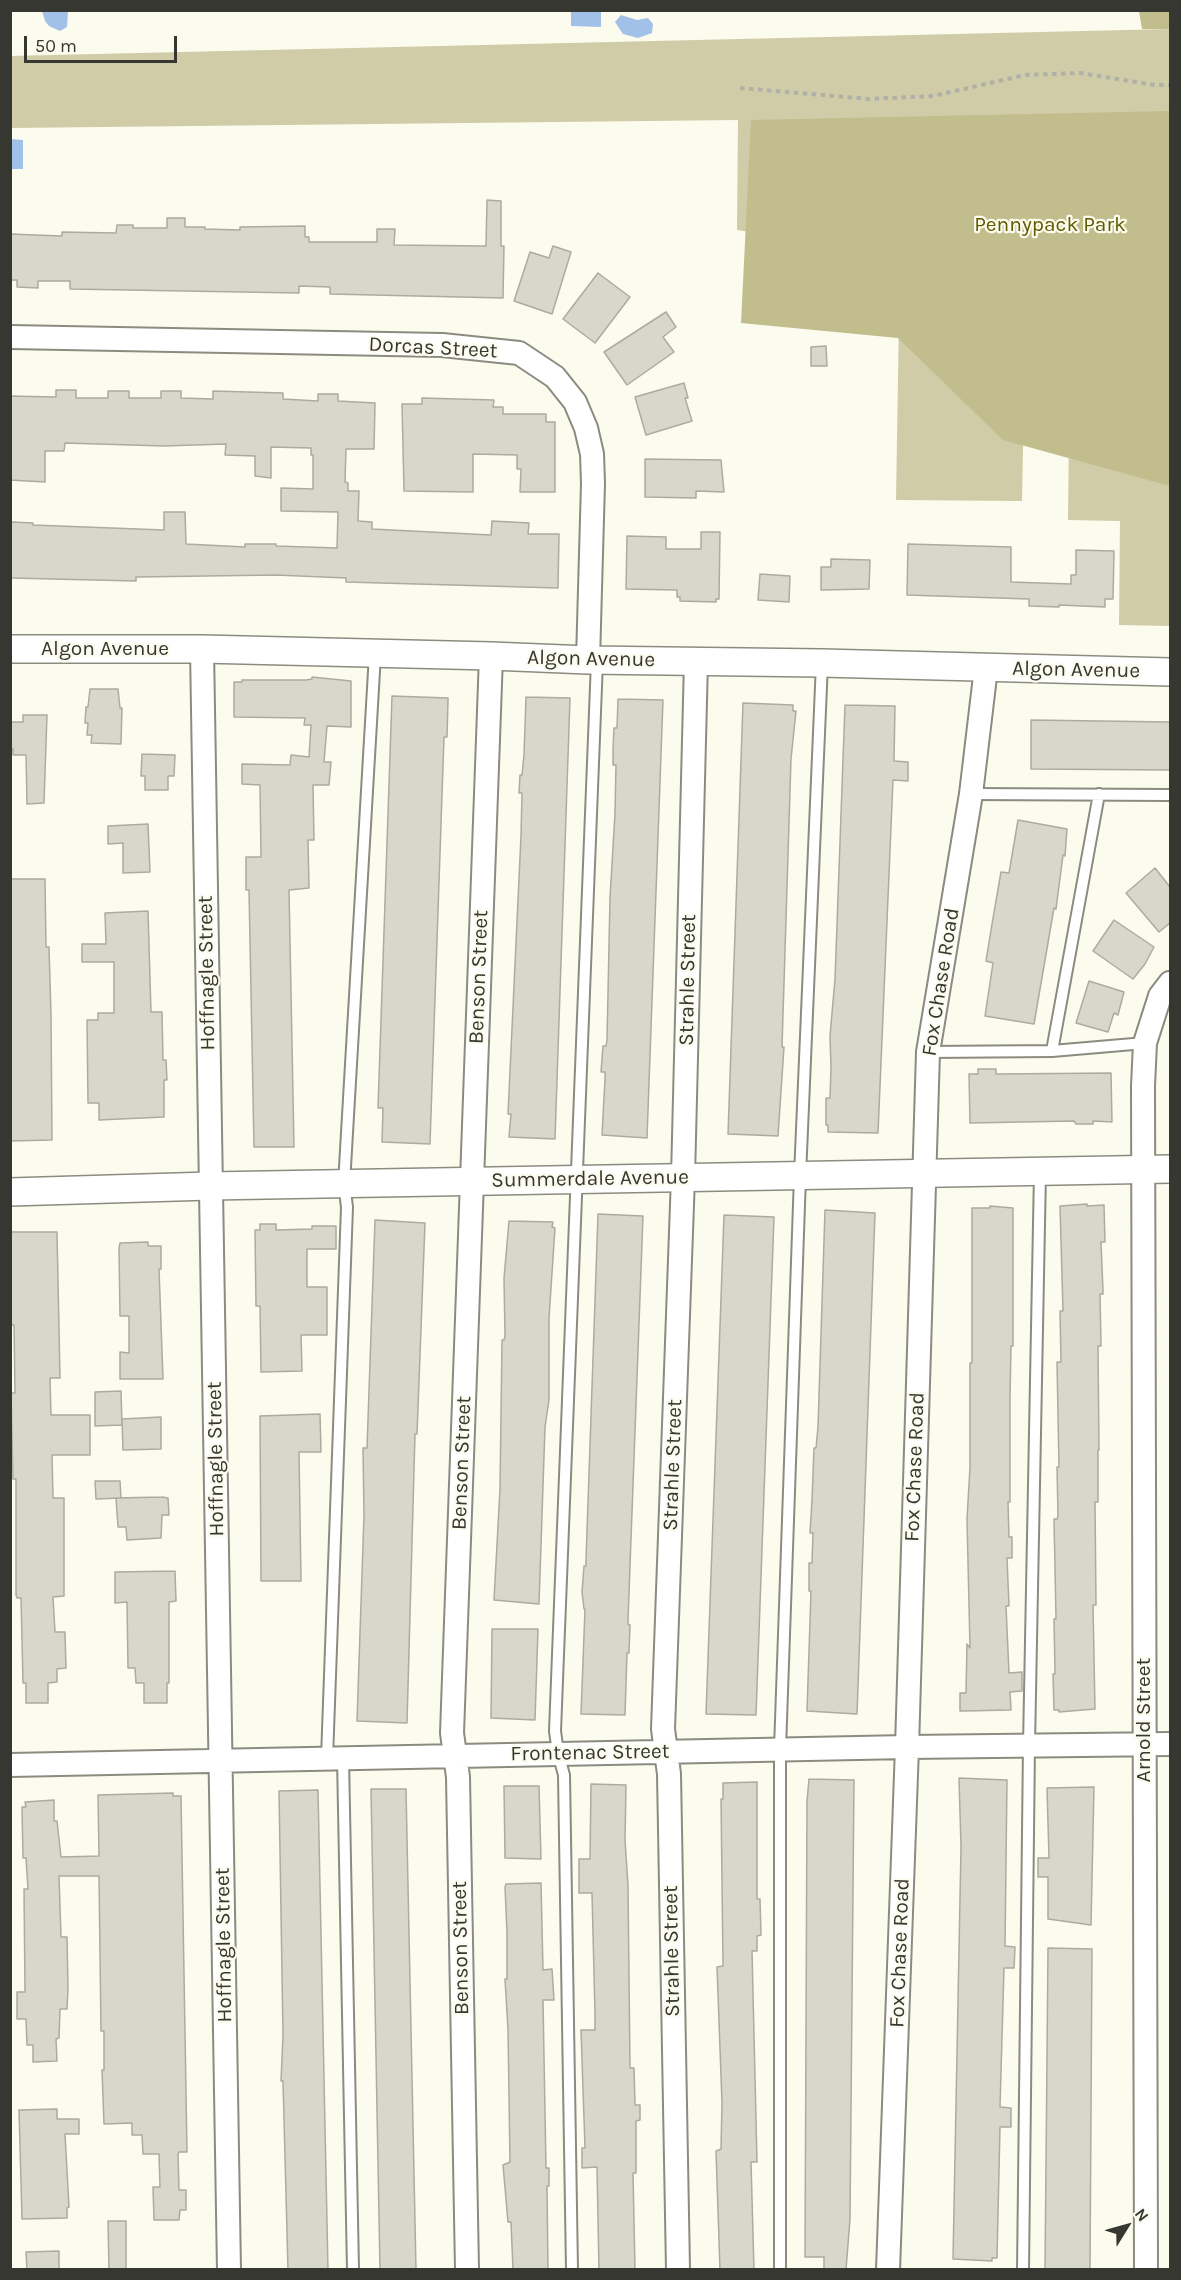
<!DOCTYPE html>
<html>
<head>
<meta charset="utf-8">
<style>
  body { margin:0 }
  #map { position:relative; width:1181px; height:2280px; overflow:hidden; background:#fbfbee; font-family:Karla,sans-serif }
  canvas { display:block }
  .frame { position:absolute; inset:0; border:12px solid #373732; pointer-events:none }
  .north { position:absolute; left:1097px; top:2196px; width:60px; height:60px; -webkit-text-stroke:4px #fbfbee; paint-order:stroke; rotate:53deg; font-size:16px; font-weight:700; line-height:24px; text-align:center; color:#373732 }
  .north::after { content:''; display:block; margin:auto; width:21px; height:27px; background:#373732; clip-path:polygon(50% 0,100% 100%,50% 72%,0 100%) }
  .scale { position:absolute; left:24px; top:36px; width:153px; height:27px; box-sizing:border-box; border:3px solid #373732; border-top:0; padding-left:8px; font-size:18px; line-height:21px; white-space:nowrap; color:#373732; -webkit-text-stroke:4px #fbfbee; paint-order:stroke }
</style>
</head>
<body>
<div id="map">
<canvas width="1181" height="2280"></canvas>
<div class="frame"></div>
<div class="north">N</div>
<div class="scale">50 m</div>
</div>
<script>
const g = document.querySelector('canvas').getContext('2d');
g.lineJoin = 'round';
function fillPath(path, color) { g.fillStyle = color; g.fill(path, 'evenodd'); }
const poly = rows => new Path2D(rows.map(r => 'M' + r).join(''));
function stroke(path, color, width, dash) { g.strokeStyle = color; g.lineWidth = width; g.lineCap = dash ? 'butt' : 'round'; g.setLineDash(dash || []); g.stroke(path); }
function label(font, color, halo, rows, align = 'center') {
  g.font = font + ' Karla,sans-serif'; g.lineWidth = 4.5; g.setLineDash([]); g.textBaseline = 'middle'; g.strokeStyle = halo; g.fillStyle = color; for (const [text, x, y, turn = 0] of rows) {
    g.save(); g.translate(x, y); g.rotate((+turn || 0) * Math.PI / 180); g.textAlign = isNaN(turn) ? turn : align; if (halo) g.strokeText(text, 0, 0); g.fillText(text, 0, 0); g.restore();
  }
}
const green = poly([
  [1170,29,1170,626,1119,625,1120,521,1068,520,1070,345,1025,344,1022,501,896,500,900,256,737,230,738,120,11,128,10,56]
]);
const forest = poly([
  [1139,11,1170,11,1170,29,1142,29],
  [1170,111,1170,486,1003,440,898,338,741,323,751,120]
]);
const water = poly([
  [42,11,68,11,67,27,60,31,49,26,45,21],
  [571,11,601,11,601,27,571,26],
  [621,15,637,20,648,18,653,24,652,33,638,38,623,34,615,22],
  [11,139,23,140,23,169,11,169]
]);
const building = poly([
  [487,200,501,201,501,246,504,246,503,298,330,294,330,287,299,286,299,293,70,289,70,281,38,281,38,288,17,287,17,280,10,280,10,234,62,236,62,232,116,233,117,225,133,225,133,228,167,228,167,218,185,218,185,227,205,227,205,229,240,230,240,227,305,226,305,237,309,237,309,242,377,242,377,229,395,229,394,245,483,246,486,246,487,200],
  [553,246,571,252,552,314,514,301,530,252,549,258,553,246],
  [598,273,630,297,595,343,563,319,598,273],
  [666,312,676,327,663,337,674,352,627,385,604,352,666,312],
  [826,346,827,366,811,366,811,347,826,346],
  [684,383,688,398,685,398,692,421,646,435,635,397,684,383],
  [56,390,76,390,76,398,108,398,108,391,129,391,129,398,161,398,161,391,181,391,181,398,213,399,213,391,283,393,283,399,318,401,318,394,338,394,338,401,375,403,374,449,346,449,345,482,348,483,348,491,359,491,358,521,372,522,372,529,491,535,492,521,529,523,528,534,559,534,558,588,346,582,346,578,276,575,136,577,136,581,10,578,11,522,33,523,33,525,164,530,164,512,185,512,186,544,245,547,245,544,276,544,276,546,337,548,338,512,281,511,281,488,313,489,313,455,311,455,311,448,271,447,271,478,255,476,255,456,225,455,226,444,164,446,65,443,64,451,45,451,45,482,10,480,10,396,56,397,56,390],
  [422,398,494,400,493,407,503,407,503,414,546,414,546,422,555,422,555,492,520,492,521,469,517,469,517,455,473,454,473,492,404,491,402,404,422,404,422,398],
  [645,459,721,460,724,492,696,491,696,498,645,497,645,459],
  [701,532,720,532,719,599,716,599,716,602,680,601,680,597,677,597,677,590,626,589,627,536,666,537,666,549,701,549,701,532],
  [908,544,1011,547,1011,582,1071,584,1071,575,1076,575,1076,550,1114,551,1113,599,1105,599,1105,607,1059,605,1059,607,1029,606,1029,599,907,595,908,544],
  [831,559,870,560,869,589,821,590,821,567,831,567,831,559],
  [760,574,790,576,789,602,758,600,760,574],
  [312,677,351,681,351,727,327,726,324,762,331,762,329,785,313,785,314,840,308,840,309,888,289,890,294,1147,254,1147,249,890,246,890,246,857,261,857,260,785,242,784,242,764,290,765,291,755,309,757,311,725,304,725,305,718,234,717,234,682,242,682,242,680,306,680,312,679,312,677],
  [90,689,118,689,120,708,122,708,121,744,91,743,92,735,87,735,88,723,85,723,86,707,88,707,90,689],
  [392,696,448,698,448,701,447,737,444,737,430,1144,382,1142,383,1108,378,1108,392,696],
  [526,697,570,698,555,1139,509,1137,511,1114,508,1114,521,836,522,793,519,793,520,775,522,775,524,755,526,697],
  [618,699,663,700,647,1138,602,1135,605,1079,605,1072,601,1072,603,1046,606,1046,607,1040,610,898,615,813,616,765,613,765,613,749,614,728,617,728,618,699],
  [743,703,793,705,793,711,796,711,791,759,782,1047,784,1047,778,1136,728,1134,743,703],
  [845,705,895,706,894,761,908,762,908,781,893,780,878,1133,828,1132,828,1125,826,1125,826,1098,830,1098,831,1068,830,1036,835,979,845,705],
  [23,715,47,715,44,803,27,804,26,755,13,755,13,749,10,749,10,722,23,722,23,715],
  [1031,720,1170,722,1170,770,1031,769,1031,720],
  [142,754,175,755,174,776,168,776,168,790,145,790,145,776,141,776,142,754],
  [1018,820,1067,829,1065,856,1063,855,1056,909,1054,908,1034,1024,985,1016,993,963,986,961,992,924,1001,872,1009,873,1018,820],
  [148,824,150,872,123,873,123,843,108,844,108,826,148,824],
  [1155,868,1170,887,1170,923,1159,932,1126,893,1155,868],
  [10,879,45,879,46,947,49,947,51,1015,52,1140,10,1141,10,879],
  [148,911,151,1012,162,1012,163,1060,166,1060,167,1080,164,1080,164,1117,99,1120,99,1103,88,1103,87,1020,98,1020,98,1013,114,1013,114,962,82,962,82,944,106,944,105,913,148,911],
  [1114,920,1154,947,1145,964,1133,979,1093,951,1114,920],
  [1089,981,1124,992,1118,1015,1114,1013,1108,1032,1076,1023,1089,981],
  [978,1069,996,1069,996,1074,1111,1073,1112,1122,1093,1121,1093,1124,1076,1124,1074,1121,970,1123,969,1074,978,1074,978,1069],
  [1087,1204,1087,1206,1104,1205,1105,1242,1101,1242,1103,1291,1103,1294,1100,1294,1101,1346,1098,1346,1099,1450,1098,1450,1098,1502,1095,1502,1096,1605,1093,1605,1095,1709,1059,1712,1059,1710,1054,1710,1053,1674,1055,1674,1054,1619,1056,1619,1054,1519,1057,1519,1058,1516,1057,1467,1059,1467,1057,1362,1061,1362,1060,1311,1063,1311,1060,1206,1087,1204],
  [990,1206,1013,1208,1013,1346,1011,1346,1010,1398,1010,1502,1008,1502,1009,1537,1012,1537,1012,1558,1007,1558,1009,1606,1006,1606,1009,1673,1022,1672,1022,1691,1010,1692,1011,1710,963,1711,960,1711,960,1693,966,1693,967,1644,970,1648,967,1519,970,1467,970,1363,972,1363,972,1208,990,1208,990,1206],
  [825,1210,875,1213,857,1714,807,1711,811,1591,809,1591,809,1563,812,1563,813,1533,810,1533,812,1500,814,1448,816,1448,818,1427,825,1210],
  [598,1214,643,1216,628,1620,628,1624,630,1625,629,1653,627,1653,625,1715,581,1714,585,1609,584,1609,582,1592,584,1566,586,1566,586,1560,598,1214],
  [724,1215,774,1217,756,1715,706,1714,724,1215],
  [375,1220,425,1223,417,1434,415,1434,407,1723,357,1721,364,1515,363,1448,367,1448,375,1220],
  [509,1221,553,1222,552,1227,555,1228,549,1318,549,1400,545,1427,539,1604,494,1600,500,1489,502,1340,504,1340,505,1336,504,1278,509,1221],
  [260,1224,276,1224,276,1230,312,1229,312,1226,336,1226,336,1249,307,1249,307,1287,327,1287,327,1335,301,1335,302,1371,261,1372,260,1306,256,1306,255,1230,260,1230,260,1224],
  [11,1232,57,1232,60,1378,50,1378,51,1415,90,1415,90,1455,52,1455,53,1498,64,1498,64,1596,53,1597,55,1632,65,1632,66,1668,57,1669,57,1682,48,1683,48,1703,26,1703,26,1683,23,1683,21,1598,17,1598,16,1595,16,1479,13,1479,11,1393,15,1393,14,1325,11,1325,11,1232],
  [148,1242,148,1246,161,1246,161,1269,159,1269,163,1379,120,1379,120,1352,129,1353,129,1316,120,1316,119,1248,120,1243,148,1242],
  [121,1391,122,1425,95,1426,95,1392,121,1391],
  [320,1414,321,1452,299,1452,301,1581,261,1581,260,1416,320,1414],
  [161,1417,161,1449,123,1450,122,1419,161,1417],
  [95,1481,120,1481,121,1498,96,1499,95,1481],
  [162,1497,168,1498,169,1515,162,1515,161,1538,127,1540,126,1527,118,1527,116,1498,162,1497],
  [175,1571,176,1601,169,1602,169,1683,167,1683,167,1703,144,1703,144,1683,136,1683,135,1668,128,1668,127,1602,115,1603,115,1572,175,1571],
  [492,1629,538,1629,535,1720,491,1718,492,1629],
  [959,1778,1007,1780,1005,1946,1015,1947,1014,1968,1004,1968,1000,2107,1011,2108,1011,2127,1000,2127,997,2258,992,2258,992,2261,953,2259,961,1847,959,1778],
  [809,1779,854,1780,850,2219,846,2270,824,2270,824,2257,805,2257,807,1801,809,1779],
  [757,1782,757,1899,760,1899,761,1935,757,1936,757,1951,752,1951,757,2162,751,2162,754,2270,720,2270,716,2151,721,2149,722,2103,717,1967,723,1966,721,1799,723,1799,723,1783,757,1782],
  [591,1784,626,1785,625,1840,628,1885,630,2068,634,2068,635,2105,640,2105,640,2120,636,2121,636,2173,633,2173,635,2270,599,2270,597,2167,582,2168,582,2148,585,2148,581,2030,595,2030,595,2014,592,1893,579,1893,579,1859,590,1859,591,1784],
  [504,1786,539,1786,541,1859,505,1858,504,1786],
  [1094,1787,1091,1925,1048,1919,1048,1877,1038,1877,1038,1858,1049,1858,1047,1788,1094,1787],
  [371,1789,406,1789,416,2270,380,2270,371,1789],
  [318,1790,328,2270,288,2270,283,2081,281,2081,283,2035,279,1791,318,1790],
  [173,1793,173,1796,181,1796,187,2152,179,2152,178,2154,179,2190,186,2190,186,2210,180,2210,179,2220,154,2220,153,2187,160,2187,159,2154,143,2154,142,2135,132,2135,132,2123,104,2124,102,2070,104,2070,104,2031,101,2031,99,1876,59,1876,61,1937,67,1937,68,1988,67,2009,60,2009,59,2038,56,2039,57,2061,33,2062,33,2045,27,2045,26,2019,17,2019,17,1992,25,1992,24,1889,28,1889,26,1858,23,1858,22,1807,26,1807,25,1802,54,1800,54,1821,57,1821,61,1857,99,1856,98,1795,173,1793],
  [541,1883,543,1970,552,1969,554,2000,543,2000,546,2168,549,2168,549,2186,547,2186,548,2270,513,2270,511,2222,508,2222,503,2165,510,2162,508,2029,505,1979,507,1979,507,1933,505,1887,506,1884,541,1883],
  [1048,1948,1092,1949,1090,2270,1045,2270,1048,1948],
  [57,2109,57,2119,79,2119,79,2134,65,2134,69,2207,67,2208,67,2218,22,2219,19,2110,57,2109],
  [108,2221,126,2221,126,2270,109,2270,108,2221],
  [59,2251,59,2270,27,2270,26,2252,59,2251]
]);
const path = poly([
  [740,88,869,99,933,96,1025,75,1080,73,1155,85,1170,85]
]);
const service = poly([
  [971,794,1170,795],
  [1052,1051,1099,794],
  [928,1052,1052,1051,1145,1043],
  [327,1758,347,1207,344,1184,375,654],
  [343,1758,353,2270],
  [572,2270,564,1775,558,1753,555,1731,597,661],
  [780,2270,780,1749,800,1176,822,663],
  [1023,2270,1029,1745,1040,1172]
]);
const minor = poly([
  [10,337,442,345,519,353,555,377,575,402,586,428,592,454,593,483,588,660],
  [202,649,229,2270],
  [10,1765,907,1747,1170,1744],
  [467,2270,458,1777,452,1733,491,656],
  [678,2270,669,1774,663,1729,683,1177,696,661],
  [888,2270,907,1747,928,1052,971,794,986,668],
  [1146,2270,1143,1086,1145,1043,1160,996,1170,983]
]);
const tertiary = poly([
  [10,649,202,649,491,656,588,660,822,663,1170,672],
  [10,1192,210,1186,1170,1169]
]);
const parkNames = [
  ["Pennypack Park",1050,225]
];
const streetNames = [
  ["Dorcas Street",433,348,3],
  ["Algon Avenue",105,649],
  ["Algon Avenue",591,659,1],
  ["Algon Avenue",1076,670,1],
  ["Hoffnagle Street",207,973,-91],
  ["Benson Street",479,977,-88],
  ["Strahle Street",688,980,-89],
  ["Fox Chase Road",941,982,-81],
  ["Summerdale Avenue",590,1179,-1],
  ["Hoffnagle Street",216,1459,-91],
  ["Benson Street",462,1463,-88],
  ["Strahle Street",673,1465,-88],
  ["Fox Chase Road",915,1467,-88],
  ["Arnold Street",1144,1720,-90],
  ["Frontenac Street",590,1753,-1],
  ["Hoffnagle Street",224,1945,-91],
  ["Benson Street",461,1948,-91],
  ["Strahle Street",672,1951,-91],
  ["Fox Chase Road",900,1953,-88]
];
fillPath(green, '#cfcca7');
fillPath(forest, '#c1bd8c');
fillPath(water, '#a2c1e9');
fillPath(building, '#d8d7cb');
stroke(building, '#abab9f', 1.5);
stroke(service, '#8c8b80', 14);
stroke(minor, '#8c8b80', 26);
stroke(tertiary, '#8c8b80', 30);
stroke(path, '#b0b0a6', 4, [4.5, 4.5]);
stroke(service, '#fff', 10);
stroke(minor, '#fff', 22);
stroke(tertiary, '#fff', 27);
label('21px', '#615a01', '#fbfbee', parkNames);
label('21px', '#373732', '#fbfbee', streetNames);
</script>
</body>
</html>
